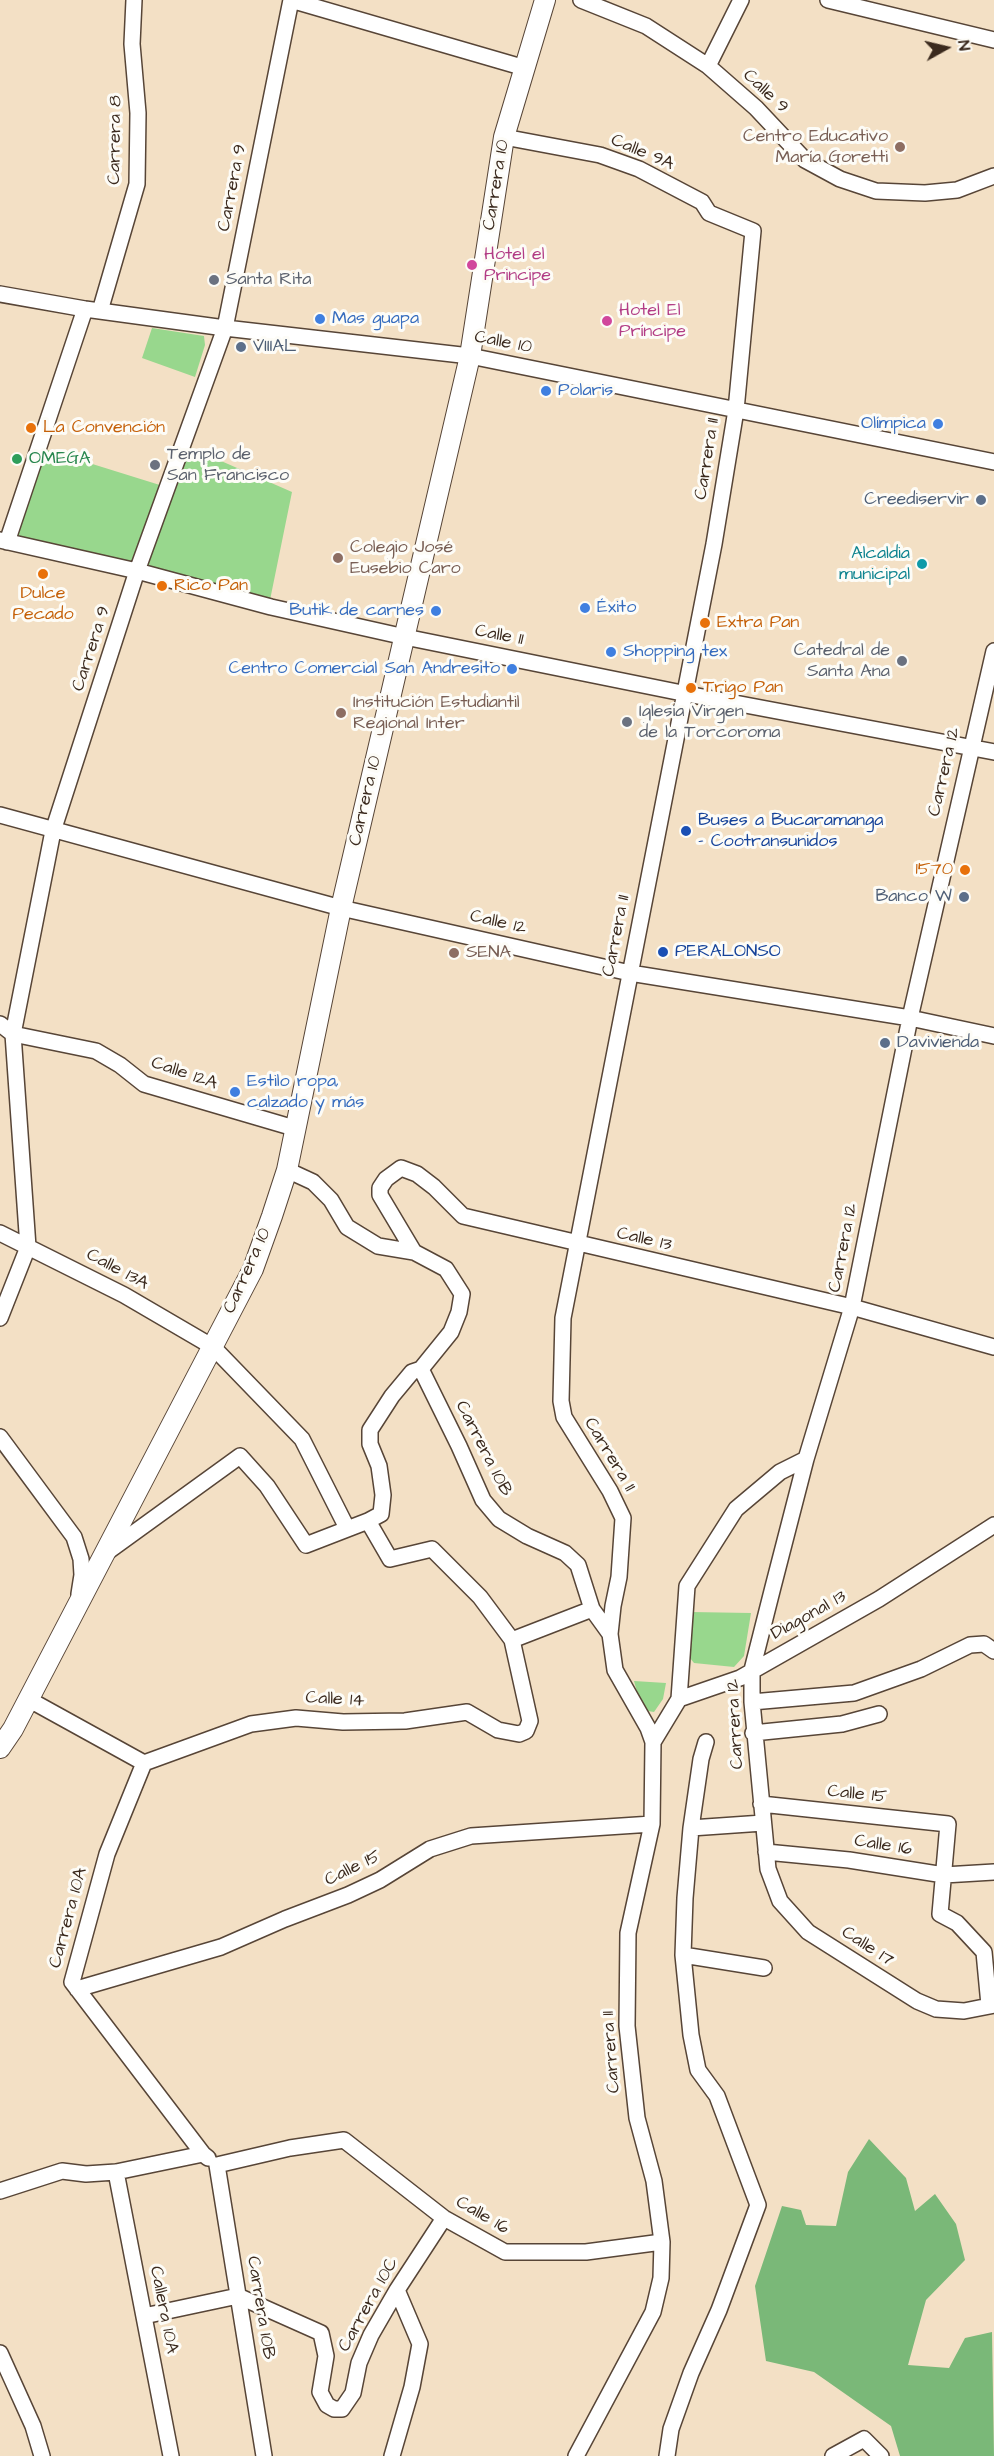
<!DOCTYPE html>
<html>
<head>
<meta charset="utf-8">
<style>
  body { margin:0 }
  #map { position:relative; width:994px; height:2456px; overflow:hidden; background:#f3e0c5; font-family:"Architects Daughter",sans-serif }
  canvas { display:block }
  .north { position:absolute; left:916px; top:18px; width:60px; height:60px; -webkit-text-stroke:4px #fdfcf7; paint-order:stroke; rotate:82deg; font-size:16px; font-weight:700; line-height:24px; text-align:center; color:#3b2a1e }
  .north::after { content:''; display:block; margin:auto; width:21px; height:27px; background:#3b2a1e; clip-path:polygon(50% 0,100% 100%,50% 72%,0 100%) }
</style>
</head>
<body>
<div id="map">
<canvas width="994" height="2456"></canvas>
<div class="north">N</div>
</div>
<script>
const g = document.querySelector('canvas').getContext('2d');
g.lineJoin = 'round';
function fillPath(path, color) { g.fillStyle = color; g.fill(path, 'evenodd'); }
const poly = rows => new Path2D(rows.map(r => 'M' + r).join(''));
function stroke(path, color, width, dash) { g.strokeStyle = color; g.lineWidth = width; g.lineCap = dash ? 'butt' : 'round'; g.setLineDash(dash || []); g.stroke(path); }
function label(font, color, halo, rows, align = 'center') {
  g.font = font + ' "Architects Daughter",sans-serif'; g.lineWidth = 6; g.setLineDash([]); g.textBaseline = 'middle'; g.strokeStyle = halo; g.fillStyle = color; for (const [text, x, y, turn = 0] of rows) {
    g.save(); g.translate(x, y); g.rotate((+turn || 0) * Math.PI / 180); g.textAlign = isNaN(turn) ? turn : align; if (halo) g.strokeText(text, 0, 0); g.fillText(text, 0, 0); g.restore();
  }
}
const green = poly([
  [152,328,204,336,205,345,195,377,142,358],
  [180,443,292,492,270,600,5,539,41,448,163,486],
  [691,1612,751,1613,744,1656,734,1667,694,1663,690,1658],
  [634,1681,666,1683,663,1699,654,1712,642,1710]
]);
const forest = poly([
  [869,2139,906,2178,915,2211,935,2194,956,2224,965,2260,926,2300,908,2365,949,2368,965,2338,992,2332,994,2456,900,2456,891,2426,814,2372,766,2361,755,2286,782,2206,801,2210,806,2225,836,2226,848,2172]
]);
const minor = poly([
  [291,0,525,68],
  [581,0,646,26,708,66,756,108,805,160,840,179,876,191,925,193,957,190,994,176],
  [828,0,994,40],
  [708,66,741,0],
  [504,137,600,155,639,169,702,202,709,213,753,231,736,410,714,544,563,1318,561,1401,564,1417,610,1491,623,1518,619,1577,613,1606,610,1634],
  [0,294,85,309,225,328,470,356,994,462],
  [100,311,137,184,138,113,132,44,134,0],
  [0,540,137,571,271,607,405,637,687,694,994,752],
  [7,542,85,309],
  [994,651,910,1018,852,1307,806,1459,773,1587,752,1670,752,1702,768,1869,780,1901,808,1932,917,2001,936,2009,964,2011,994,2005],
  [0,815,341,908,630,973,910,1018,994,1036],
  [0,1024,13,1034,96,1051,120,1065,144,1084,294,1128],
  [0,1233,124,1295,213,1347,302,1439,347,1528],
  [414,1252,380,1195,380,1188,386,1179,401,1168,417,1174,434,1187,463,1216,852,1307,994,1347],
  [0,1318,28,1247,13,1034,53,831,137,571,225,328,291,0],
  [421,1369,459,1446,483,1500,499,1519,527,1536,565,1553,578,1565,592,1609,610,1634,615,1670,648,1728,653,1742,652,1824,628,1933,627,2026,637,2118,654,2181,662,2242,661,2278,653,2312,576,2456],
  [0,1437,74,1537,81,1559,82,1575,79,1594],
  [106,1553,240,1456,267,1486,306,1545,368,1521,381,1514,383,1495,379,1466,370,1444,370,1430,392,1396,412,1372,421,1369,451,1332,459,1312,462,1294,446,1269,414,1252,378,1246,347,1227,331,1200,313,1182,287,1170],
  [512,1640,592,1609],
  [28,1699,144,1763],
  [679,1699,687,1586,736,1509,780,1472,806,1459],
  [752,1702,854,1693,921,1669,970,1645,984,1644,994,1651],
  [753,1733,842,1724,879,1714],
  [653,1742,679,1699,740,1678,879,1599,994,1525],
  [144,1763,251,1724,296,1718,343,1722,405,1721,467,1712,498,1730,519,1734,526,1731,530,1721,512,1640,480,1597,432,1549,390,1559,368,1521],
  [144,1763,107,1854,72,1982,203,2154],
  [761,1804,948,1824,940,1914,957,1923,984,1952,989,2005],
  [691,1828,763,1823],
  [766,1852,849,1860,944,1875,994,1872],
  [683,1955,764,1968],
  [77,1989,221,1947,285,1919,348,1895,380,1880,430,1849,471,1836,652,1824],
  [217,2165,290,2148,344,2140,444,2218,505,2252,586,2252,662,2242],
  [217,2165,264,2456],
  [116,2172,171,2456],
  [0,2191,62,2171,86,2174,116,2172,203,2154,208,2158],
  [144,2316,238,2296,321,2333,326,2356,320,2392,327,2405,334,2409,342,2409,353,2393,359,2363,371,2335,397,2290,444,2218],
  [0,2353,33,2426,42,2456],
  [392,2456,412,2387,420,2344,397,2290],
  [667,2456,671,2429,691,2373,719,2310,758,2205,717,2096,698,2070,691,2035,683,1955,685,1898,691,1828,701,1759,706,1742],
  [833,2456,864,2439,881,2456]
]);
const tertiary = poly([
  [0,1748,13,1729,253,1269,272,1216,287,1170,341,908,470,356,504,137,545,0]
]);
const markers = [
  [900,147,6,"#8d6e63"],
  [472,265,6,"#d1479c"],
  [214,280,6,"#6b7280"],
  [320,319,6,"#3f7fe0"],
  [607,321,6,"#d1479c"],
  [241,347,6,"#5c6f8a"],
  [546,391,6,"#3f7fe0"],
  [938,424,6,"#3f7fe0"],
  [31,428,6,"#e8710a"],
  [17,459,6,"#2e9e5b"],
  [155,465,6,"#6b7280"],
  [981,500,6,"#5c6f8a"],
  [338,558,6,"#8d6e63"],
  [922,564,6,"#0f9aa8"],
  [43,574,6,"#e8710a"],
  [162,586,6,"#e8710a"],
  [585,608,6,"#3f7fe0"],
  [436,611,6,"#3f7fe0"],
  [705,623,6,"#e8710a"],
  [611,652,6,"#3f7fe0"],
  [902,661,6,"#6b7280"],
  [512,669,6,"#3f7fe0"],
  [691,688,6,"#e8710a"],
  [341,713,6,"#8d6e63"],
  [627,722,6,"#6b7280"],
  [686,831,6,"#1a4fb4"],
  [965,870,6,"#e8710a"],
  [964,897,6,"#5c6f8a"],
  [663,952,6,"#1a4fb4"],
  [454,953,6,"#8d6e63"],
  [885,1043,6,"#5c6f8a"],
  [235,1092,6,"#3f7fe0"]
];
const streetNames = [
  ["Calle 9",765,92,43],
  ["Carrera 8",116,140,-89],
  ["Calle 9A",642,153,23],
  ["Carrera 10",497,185,-81],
  ["Carrera 9",233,188,-79],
  ["Calle 10",503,343,11],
  ["Carrera 11",708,459,-81],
  ["Calle 11",499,636,11],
  ["Carrera 9",92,649,-72],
  ["Carrera 12",945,772,-77],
  ["Carrera 10",366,801,-77],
  ["Calle 12",498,923,13],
  ["Carrera 11",617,936,-79],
  ["Calle 12A",184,1074,19],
  ["Calle 13",644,1240,13],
  ["Carrera 12",844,1248,-79],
  ["Calle 13A",117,1270,28],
  ["Carrera 10",248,1271,-66],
  ["Carrera 10B",483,1449,63],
  ["Carrera 11",609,1455,59],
  ["Diagonal 13",809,1616,-29],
  ["Calle 14",335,1700,3],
  ["Carrera 12",736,1724,-93],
  ["Calle 15",857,1795,6],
  ["Calle 16",883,1846,9],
  ["Calle 15",353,1869,-26],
  ["Carrera 10A",69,1918,-75],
  ["Calle 17",867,1947,33],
  ["Carrera 11",612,2052,-94],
  ["Calle 16",482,2216,30],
  ["Carrera 10C",369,2305,-61],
  ["Carrera 10B",260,2308,81],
  ["Callera 10A",163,2310,79]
];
const educationNames = [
  ["Centro Educativo",888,137,"right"],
  ["María Goretti",888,158,"right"],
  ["Colegio José",350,548],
  ["Eusebio Caro",350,569],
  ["Institución Estudiantil",353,703],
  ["Regional Inter",353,724],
  ["SENA",466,953]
];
const hotelNames = [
  ["Hotel el",484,255],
  ["Principe",484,276],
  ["Hotel El",619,311],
  ["Príncipe",619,332]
];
const worshipNames = [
  ["Santa Rita",226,280],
  ["Templo de",167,455],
  ["San Francisco",167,476],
  ["Catedral de",890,651,"right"],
  ["Santa Ana",890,672,"right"],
  ["Iglesia Virgen",639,712],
  ["de la Torcoroma",639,733]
];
const shopNames = [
  ["Mas guapa",332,319],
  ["Polaris",558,391],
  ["Olímpica",926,424,"right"],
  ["Éxito",597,608],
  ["Butik de carnes",424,611,"right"],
  ["Shopping tex",623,652],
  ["Centro Comercial San Andresito",500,669,"right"],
  ["Estilo ropa,",247,1082],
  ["calzado y más",247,1103]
];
const serviceNames = [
  ["VIIIAL",253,347],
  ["Creediservir",969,500,"right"],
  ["Banco W",952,897,"right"],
  ["Davivienda",897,1043]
];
const foodNames = [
  ["La Convención",43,428],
  ["Rico Pan",174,586],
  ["Dulce",43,594,"center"],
  ["Pecado",43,615,"center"],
  ["Extra Pan",717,623],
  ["Trigo Pan",703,688],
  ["1570",953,870,"right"]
];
const leisureNames = [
  ["OMEGA",29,459]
];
const cultureNames = [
  ["Alcaldia",910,554],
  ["municipal",910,575]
];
const transitNames = [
  ["Buses a Bucaramanga",698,821],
  ["- Cootransunidos",698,842],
  ["PERALONSO",675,952]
];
fillPath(green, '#98d78d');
fillPath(forest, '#7ab878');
stroke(minor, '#574537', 18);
stroke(tertiary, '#574537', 22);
stroke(minor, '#fff', 15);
stroke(tertiary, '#fff', 20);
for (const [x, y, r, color] of markers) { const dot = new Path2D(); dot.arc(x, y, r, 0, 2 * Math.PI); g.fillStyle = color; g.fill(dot); stroke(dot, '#fdfcf7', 2); }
label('18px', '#3b2a1e', '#fdfcf7', streetNames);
label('18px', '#785e54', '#fdfcf7', educationNames, 'left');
label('18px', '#b23c85', '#fdfcf7', hotelNames, 'left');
label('18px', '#5b616d', '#fdfcf7', worshipNames, 'left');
label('18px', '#366cbe', '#fdfcf7', shopNames, 'left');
label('18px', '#4e5e75', '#fdfcf7', serviceNames, 'left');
label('18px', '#c56008', '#fdfcf7', foodNames, 'left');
label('18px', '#27864d', '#fdfcf7', leisureNames, 'left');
label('18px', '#0d838f', '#fdfcf7', cultureNames, 'right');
label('18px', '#164399', '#fdfcf7', transitNames, 'left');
</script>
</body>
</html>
